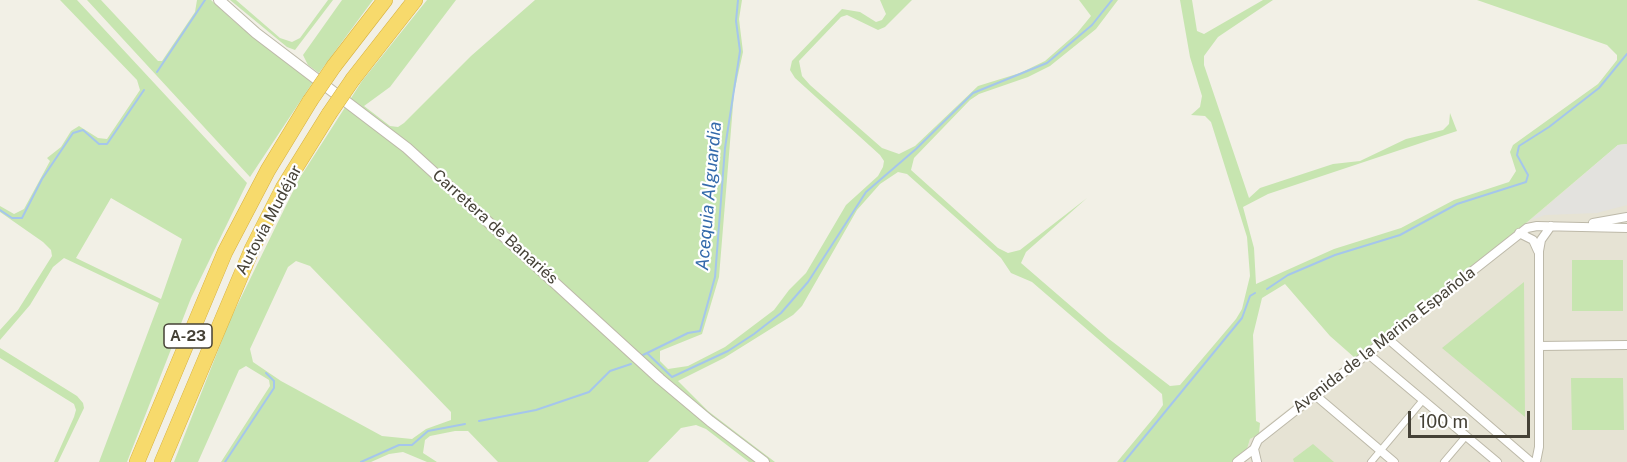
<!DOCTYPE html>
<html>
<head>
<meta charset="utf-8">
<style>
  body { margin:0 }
  #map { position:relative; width:1627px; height:462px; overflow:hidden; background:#f2f0e6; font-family:"Public Sans",sans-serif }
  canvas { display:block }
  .scale { position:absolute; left:1408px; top:411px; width:122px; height:27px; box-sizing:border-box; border:3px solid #454136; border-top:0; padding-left:8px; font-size:18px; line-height:21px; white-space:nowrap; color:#454136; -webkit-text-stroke:4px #fff; paint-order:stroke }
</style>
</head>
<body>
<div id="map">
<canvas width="1627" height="462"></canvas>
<div class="scale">100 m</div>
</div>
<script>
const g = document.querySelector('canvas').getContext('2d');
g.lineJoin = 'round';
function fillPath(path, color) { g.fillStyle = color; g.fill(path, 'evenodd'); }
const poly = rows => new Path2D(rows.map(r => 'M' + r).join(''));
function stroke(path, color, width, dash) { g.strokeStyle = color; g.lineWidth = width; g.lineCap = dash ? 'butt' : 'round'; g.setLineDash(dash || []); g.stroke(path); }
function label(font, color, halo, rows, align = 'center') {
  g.font = font + ' "Public Sans",sans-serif'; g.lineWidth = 4.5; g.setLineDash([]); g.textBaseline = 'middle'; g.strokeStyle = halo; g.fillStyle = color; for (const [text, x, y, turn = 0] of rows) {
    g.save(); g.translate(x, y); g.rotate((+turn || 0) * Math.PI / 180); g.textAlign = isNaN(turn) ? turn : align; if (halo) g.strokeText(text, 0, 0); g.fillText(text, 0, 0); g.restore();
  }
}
const residential = poly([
  [1627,144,1627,462,1232,462,1247,449,1250,439,1525,224,1618,145]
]);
const green = poly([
  [60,0,77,0,247,183,191,298,127,462,99,462,159,303,64,258,53,267,30,305,0,340,0,330,18,310,52,256,51,250,43,242,0,212,0,206,14,214,24,209,50,161,47,158,61,147,71,131,79,126,98,138,107,139,140,90,137,80],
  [111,198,182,239,161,299,76,258],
  [87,0,101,0,158,61,162,61,195,12,197,0,211,0,236,23,313,82,250,177],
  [230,0,236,0,280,38,292,42,300,38,328,0,333,0,295,50,287,47],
  [342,0,373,0,319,73,308,65,303,55],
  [427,0,456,0,390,87,364,106,390,126,398,127,404,123,471,56,535,0,742,0,739,19,743,52,734,93,719,277,702,334,660,351,660,361,668,369,688,366,725,347,774,310,789,290,806,273,846,205,878,176,883,167,884,161,880,155,795,78,790,70,792,61,842,9,860,12,876,22,882,20,886,14,880,0,912,0,885,27,878,30,847,15,841,17,799,61,802,76,810,85,882,148,899,154,915,146,978,86,1020,73,1045,61,1077,33,1091,16,1079,0,1118,0,1096,29,1050,66,1028,77,979,94,970,100,914,158,911,170,998,248,1008,253,1020,250,1087,198,1026,252,1021,263,1109,339,1170,386,1180,385,1236,319,1242,309,1250,276,1247,237,1211,122,1205,116,1191,115,1200,107,1202,96,1190,57,1180,0,1192,0,1197,31,1204,34,1263,0,1273,0,1218,37,1204,56,1204,65,1249,198,1260,188,1333,164,1360,161,1406,139,1443,130,1449,124,1450,113,1457,131,1268,194,1243,207,1254,248,1256,284,1334,249,1401,228,1454,200,1509,182,1516,171,1510,152,1513,145,1598,84,1617,60,1617,55,1607,45,1477,0,1627,0,1627,144,1618,145,1525,224,1355,358,1330,336,1285,284,1262,298,1253,335,1256,421,1260,423,1259,434,1250,439,1247,449,1232,462,1117,462,1156,415,1163,405,1162,394,1032,282,1011,273,1001,258,980,239,907,174,898,172,880,184,857,210,802,306,793,315,724,358,678,381,708,411,775,462,749,462,706,429,696,425,681,428,648,462,498,462,468,431,455,431,430,436,425,440,423,453,437,462,427,462,403,452,389,454,371,462,221,462,270,386,269,380,246,366,239,370,198,462,174,462,230,320,299,179,362,81],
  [296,261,310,266,451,412,451,420,426,429,412,439,382,436,281,381,253,362,250,349,288,267],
  [1572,260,1623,260,1623,311,1572,311],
  [1524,282,1525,417,1442,348],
  [0,348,77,396,83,403,84,408,58,462,54,462,74,417,76,410,74,404,0,358],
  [1571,378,1623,378,1624,430,1572,430],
  [1313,444,1334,462,1294,462,1293,459]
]);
const parking = poly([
  [1627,144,1627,205,1597,213,1545,215,1531,220,1618,145]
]);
const stream = poly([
  [157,72,205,0],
  [0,210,12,218,22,218,42,179,73,133,83,130,99,144,107,144,144,90],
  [1267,289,1288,275,1335,255,1400,235,1457,204,1526,182,1528,175,1517,155,1519,146,1549,127,1599,88,1627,54],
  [647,353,672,377,728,351,754,334,781,313,808,282,866,192,916,149,973,93,1047,63,1092,25,1112,0],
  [643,355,688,333,700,331,715,277,725,148,740,51,736,21,738,0],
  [479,421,536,410,589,392,610,371,631,364],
  [225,462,274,388,274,381,266,373],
  [361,462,399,445,412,445,428,431,465,424],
  [1124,462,1242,318,1250,296,1255,293]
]);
const pedestrian = poly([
  [1371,462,1423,400],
  [1444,462,1466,436]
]);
const minor = poly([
  [1593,223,1627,217],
  [1519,233,1533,240,1538,251],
  [1387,338,1531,462],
  [1539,346,1627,345],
  [1367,353,1497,462],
  [1315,395,1394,462],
  [1254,449,1257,462],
  [1237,462,1254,449,1258,440,1527,228,1537,226,1627,228],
  [1536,462,1539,447,1539,251,1541,240,1551,226]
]);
const tertiary = poly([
  [219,0,256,33,407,148,660,379,710,421,764,462]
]);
const motorway = poly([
  [334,66,385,0],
  [353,79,415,0],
  [137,462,225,252,268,170,310,101],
  [162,462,252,249,283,188,329,114]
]);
const motorwayBridge = poly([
  [310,101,334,66],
  [329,114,353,79]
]);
const shields = [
  [188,336,48]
];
const shieldNames = [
  ["A-23",188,336]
];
const streetNames = [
  ["Autovía Mudéjar",269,220,-62],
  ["Carretera de Banariés",495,227,42],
  ["Avenida de la Marina Española",1384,340,-38]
];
const waterNames = [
  ["Acequia Alguardia",709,196,-85]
];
fillPath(residential, '#e6e3d4');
fillPath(green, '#c7e5b0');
fillPath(parking, '#e3e2de');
stroke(stream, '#a5c6ec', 2);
stroke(pedestrian, '#bdb9a9', 8);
stroke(minor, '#bdb9a9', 10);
stroke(tertiary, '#bdb9a9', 12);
stroke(motorway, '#d6b03d', 16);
stroke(pedestrian, '#fff', 6);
stroke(minor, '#fff', 8);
stroke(tertiary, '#fff', 10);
stroke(motorway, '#f7da6c', 15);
stroke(motorwayBridge, '#d6b03d', 16, []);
stroke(motorwayBridge, '#f7da6c', 15);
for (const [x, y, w] of shields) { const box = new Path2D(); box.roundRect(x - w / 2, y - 12, w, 24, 4.5); g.fillStyle = '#fff'; g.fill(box); stroke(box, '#454136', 1.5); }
label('bold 15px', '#454136', null, shieldNames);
label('16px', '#454136', '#fff', streetNames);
label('italic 18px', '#346aab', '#fff', waterNames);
</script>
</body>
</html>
